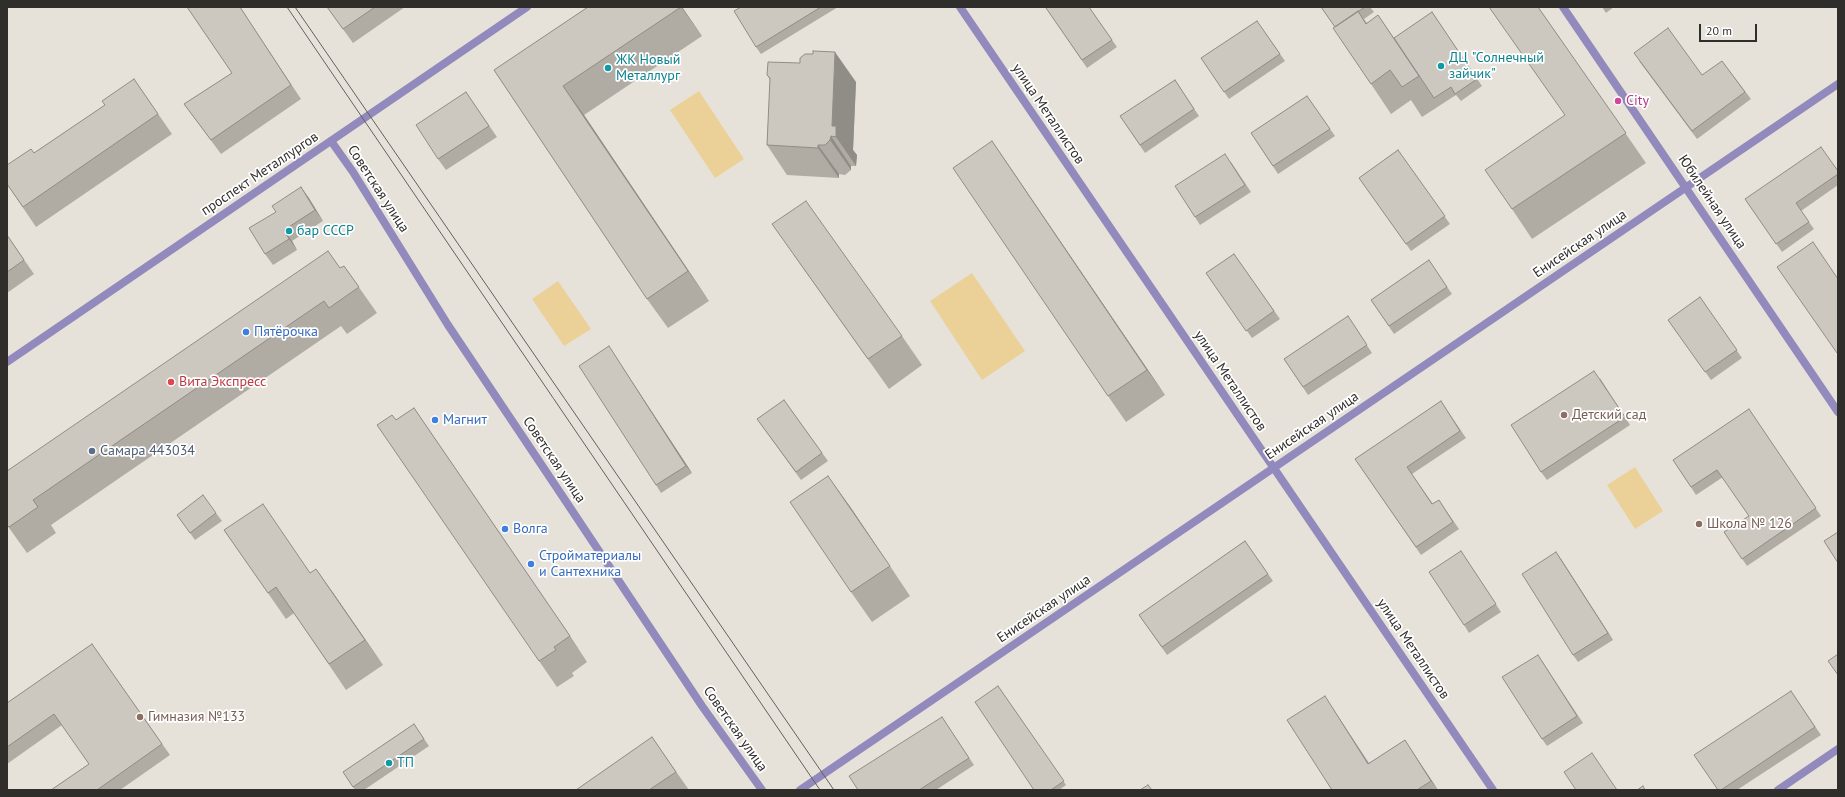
<!DOCTYPE html>
<html>
<head>
<meta charset="utf-8">
<style>
  body { margin:0 }
  #map { position:relative; width:1845px; height:797px; overflow:hidden; background:#e7e2d9; font-family:"PT Sans",sans-serif }
  canvas { display:block }
  .frame { position:absolute; inset:0; border:8px solid #302e2b; pointer-events:none }
  .scale { position:absolute; left:1699px; top:24px; width:58px; height:18px; box-sizing:border-box; border:2px solid #302e2b; border-top:0; padding-left:5px; font-size:12px; line-height:14px; white-space:nowrap; color:#302e2b; -webkit-text-stroke:3px #fff; paint-order:stroke }
</style>
</head>
<body>
<div id="map">
<canvas width="1845" height="797"></canvas>
<div class="frame"></div>
<div class="scale">20 m</div>
</div>
<script>
const g = document.querySelector('canvas').getContext('2d');
g.lineJoin = 'round';
function fillPath(path, color) { g.fillStyle = color; g.fill(path, 'evenodd'); }
const poly = rows => new Path2D(rows.map(r => 'M' + r).join(''));
function stroke(path, color, width, dash) { g.strokeStyle = color; g.lineWidth = width; g.lineCap = dash ? 'butt' : 'round'; g.setLineDash(dash || []); g.stroke(path); }
function label(font, color, halo, rows, align = 'center') {
  g.font = font + ' "PT Sans",sans-serif'; g.lineWidth = 3.5; g.setLineDash([]); g.textBaseline = 'middle'; g.strokeStyle = halo; g.fillStyle = color; for (const [text, x, y, turn = 0] of rows) {
    g.save(); g.translate(x, y); g.rotate((+turn || 0) * Math.PI / 180); g.textAlign = isNaN(turn) ? turn : align; if (halo) g.strokeText(text, 0, 0); g.fillText(text, 0, 0); g.restore();
  }
}
const green = poly([
  [699,91,744,159,715,178,670,110],
  [972,273,1025,351,982,380,930,301],
  [558,281,591,329,564,346,532,299],
  [1635,467,1663,511,1635,529,1607,485]
]);
const minor = poly([
  [960,7,1493,790],
  [1563,7,1838,412],
  [331,141,353,172,448,325,565,500,702,706,762,790],
  [800,790,1838,84]
]);
const tertiary = poly([
  [7,362,527,7],
  [1778,790,1838,749]
]);
const tram = poly([
  [287,7,820,790],
  [295,7,834,790]
]);
const wall = poly([
  [187,7,240,7,301,99,221,154,184,104,232,73],
  [327,7,405,7,353,43],
  [588,7,682,7,702,36,584,115,709,301,668,328,647,299,494,70],
  [741,7,838,7,761,54,756,47],
  [1089,7,1117,47,1087,68,1046,8],
  [1321,7,1370,7,1374,12,1364,19,1367,23,1378,15,1394,38,1432,12,1482,86,1461,101,1456,95,1422,117,1411,100,1391,114,1371,84,1335,27],
  [1538,7,1646,163,1532,239,1512,209,1565,115],
  [1602,7,1614,7,1606,13],
  [1257,21,1285,61,1229,99,1201,58],
  [1639,61,1702,75,1722,61,1751,99,1697,139],
  [800,63,856,82,853,150,857,155,856,166,851,166,851,170,845,175,839,174,839,178,787,175,767,145,770,80,767,75],
  [134,79,172,134,36,227,7,184,34,153,105,105],
  [1175,80,1199,116,1145,153,1120,116],
  [466,92,497,137,446,170,438,159],
  [1307,96,1335,136,1278,174,1251,133],
  [992,141,1165,395,1126,422,1108,396],
  [1398,150,1450,224,1411,251,1359,178],
  [1231,162,1251,192,1200,225,1195,217],
  [1838,171,1838,185,1801,211,1814,229,1782,252,1745,199],
  [301,187,323,221,292,241,297,250,273,265,265,254,276,212],
  [7,235,34,274,7,293],
  [793,254,902,336,922,365,889,389],
  [1234,254,1280,319,1252,338,1206,273],
  [1429,260,1452,294,1394,334,1371,300],
  [344,266,377,313,347,334,341,326,51,525,56,533,27,553,7,525,7,471],
  [1700,297,1742,358,1711,380,1668,320],
  [1348,316,1372,353,1308,395,1284,359],
  [614,354,692,473,661,493,656,485],
  [1600,378,1630,425,1547,480,1541,472],
  [784,400,828,461,801,480,757,419],
  [1441,401,1466,438,1412,474,1433,504,1439,500,1459,529,1421,555,1355,459],
  [414,408,587,662,572,673,574,676,557,687,539,661,396,420],
  [1749,409,1821,516,1747,566,1724,532,1749,516,1723,477,1696,495,1673,460],
  [849,505,910,596,872,622,851,592],
  [216,513,222,521,195,540,177,515],
  [224,530,311,573,316,569,383,665,346,690,294,613,286,619],
  [1245,541,1273,581,1167,655,1139,615],
  [1466,559,1501,612,1469,633,1464,625],
  [1561,559,1613,640,1578,662,1573,655],
  [92,644,170,755,120,790,51,790,89,764,62,725,7,764,7,703],
  [1538,655,1583,723,1547,746,1542,739],
  [998,686,1066,785,1059,790,1034,790],
  [1791,691,1821,735,1737,790,1718,790],
  [1332,707,1369,763,1405,740,1438,790,1332,790],
  [942,717,974,765,936,790,858,790],
  [414,724,429,746,364,790,355,790,343,772],
  [652,737,689,790,576,790]
]);
const shadedWall = poly([
  [681,7,682,7,702,36],
  [835,52,856,82,853,150,857,155,856,166,836,137,832,126],
  [563,86,584,115,709,301,688,271],
  [831,136,851,166,851,170,830,140],
  [992,141,1010,167,1165,395,1147,370],
  [818,145,839,174,839,178,818,148],
  [301,187,309,198,323,221,315,210],
  [284,230,292,241,297,250,289,239],
  [609,346,614,354,692,473,686,466],
  [414,408,431,434,587,662,570,636],
  [828,476,849,505,910,596,890,566],
  [1556,552,1561,559,1613,640,1608,633],
  [316,569,334,594,383,665,365,640],
  [1325,696,1332,707,1376,775,1368,764],
  [1405,740,1412,751,1438,790,1431,781]
]);
const building = poly([
  [187,7,240,7,291,85,211,140,184,104,232,73,187,7],
  [327,7,375,7,343,29,327,7],
  [588,7,681,7,563,86,688,271,647,299,494,70,588,7],
  [741,7,821,7,756,47,734,11,741,7],
  [1047,7,1089,7,1112,40,1082,60,1046,8,1047,7],
  [1321,7,1365,7,1335,27,1321,7],
  [1489,7,1538,7,1626,133,1512,209,1485,170,1565,115,1489,7],
  [1358,11,1366,24,1378,15,1419,76,1402,87,1390,70,1371,84,1333,28,1358,11],
  [1432,12,1477,79,1455,94,1451,87,1434,98,1394,38,1432,12],
  [1257,21,1280,54,1224,92,1201,58,1257,21],
  [1668,28,1702,75,1722,61,1745,92,1692,131,1634,53,1668,28],
  [813,51,835,52,832,126,836,126,836,137,831,136,830,140,825,145,818,145,818,148,767,145,770,78,767,75,768,62,800,63,800,58,805,54,813,54,813,51],
  [134,79,158,114,23,207,7,184,7,165,31,149,34,153,105,105,102,101,134,79],
  [1175,80,1194,109,1140,145,1120,116,1175,80],
  [466,92,489,126,438,159,416,125,466,92],
  [1307,96,1330,129,1273,166,1251,133,1307,96],
  [992,141,1147,370,1108,396,953,168,992,141],
  [1821,147,1838,171,1838,174,1796,203,1809,222,1776,244,1745,199,1821,147],
  [1398,150,1445,216,1406,244,1359,178,1398,150],
  [1225,154,1245,185,1195,217,1175,186,1225,154],
  [301,187,315,210,284,230,289,239,265,254,249,228,276,212,272,206,301,187],
  [806,201,902,336,868,359,772,224,806,201],
  [7,235,24,260,7,272,7,235],
  [1813,242,1838,279,1838,352,1837,353,1777,267,1813,242],
  [328,251,340,268,344,266,359,287,329,308,324,301,33,500,38,507,9,527,7,525,7,471,328,251],
  [1234,254,1274,311,1246,331,1206,273,1234,254],
  [1429,260,1447,287,1389,326,1371,300,1429,260],
  [1700,297,1737,350,1705,372,1668,320,1700,297],
  [1348,316,1367,345,1303,387,1284,359,1348,316],
  [609,346,686,466,656,485,579,366,609,346],
  [1594,371,1625,417,1541,472,1511,425,1594,371],
  [784,400,822,453,796,472,757,419,784,400],
  [1441,401,1460,431,1407,467,1432,504,1439,500,1453,522,1416,547,1355,459,1441,401],
  [414,408,570,636,554,647,556,650,539,661,377,425,392,415,396,420,414,408],
  [1749,409,1816,508,1742,559,1724,532,1749,516,1717,470,1691,487,1673,460,1749,409],
  [828,476,890,566,851,592,790,502,828,476],
  [203,495,216,513,190,533,177,515,203,495],
  [263,504,310,573,316,569,365,640,329,664,276,587,268,593,224,530,263,504],
  [1838,532,1838,563,1824,541,1838,532],
  [1245,541,1268,574,1162,647,1139,615,1245,541],
  [1461,551,1496,604,1464,625,1429,572,1461,551],
  [1556,552,1608,633,1573,655,1522,574,1556,552],
  [92,644,162,744,97,790,51,790,89,764,54,714,7,747,7,703,92,644],
  [1838,654,1838,675,1828,661,1838,654],
  [1538,655,1577,716,1542,739,1502,677,1538,655],
  [998,686,1064,781,1051,790,1034,790,975,702,998,686],
  [1791,691,1815,727,1721,790,1718,790,1694,755,1791,691],
  [1325,696,1368,764,1405,740,1431,781,1417,790,1332,790,1287,720,1325,696],
  [942,717,969,758,919,790,858,790,849,776,942,717],
  [414,724,424,739,353,787,343,772,414,724],
  [652,737,676,772,649,790,576,790,652,737],
  [1592,753,1617,790,1576,790,1564,772,1592,753],
  [1148,785,1152,790,1140,790,1148,785],
  [1643,786,1645,790,1637,790,1643,786]
]);
const markers = [
  [1441,66,4,"#0f9aa8"],
  [608,68,4,"#0f9aa8"],
  [1618,101,4,"#d1479c"],
  [289,231,4,"#0f9aa8"],
  [246,332,4,"#3f7fe0"],
  [171,382,4,"#e0444e"],
  [1564,415,4,"#8d6e63"],
  [435,420,4,"#3f7fe0"],
  [92,451,4,"#5c6f8a"],
  [1699,524,4,"#8d6e63"],
  [505,529,4,"#3f7fe0"],
  [531,564,4,"#3f7fe0"],
  [140,717,4,"#8d6e63"],
  [389,763,4,"#0f9aa8"]
];
const cultureNames = [
  ["ДЦ \"Солнечный",1449,58],
  ["зайчик\"",1449,74],
  ["ЖК Новый",616,60],
  ["Металлург",616,76],
  ["бар СССР",297,231],
  ["ТП",397,763]
];
const hotelNames = [
  ["City",1626,101]
];
const streetNames = [
  ["улица Металлистов",1048,114,56],
  ["проспект Металлургов",260,174,-34],
  ["Советская улица",378,189,57],
  ["Юбилейная улица",1712,202,56],
  ["Енисейская улица",1580,244,-34],
  ["улица Металлистов",1230,381,56],
  ["Енисейская улица",1312,426,-34],
  ["Советская улица",554,460,56],
  ["Енисейская улица",1044,609,-34],
  ["улица Металлистов",1413,649,56],
  ["Советская улица",735,729,55]
];
const shopNames = [
  ["Пятёрочка",254,332],
  ["Магнит",443,420],
  ["Волга",513,529],
  ["Стройматериалы",539,556],
  ["и Сантехника",539,572]
];
const healthNames = [
  ["Вита Экспресс",179,382]
];
const educationNames = [
  ["Детский сад",1572,415],
  ["Школа № 126",1707,524],
  ["Гимназия №133",148,717]
];
const serviceNames = [
  ["Самара 443034",100,451]
];
fillPath(green, '#ebd197');
stroke(minor, '#9289bc', 8);
stroke(tertiary, '#9289bc', 8);
stroke(tram, '#63605c', 1);
fillPath(wall, '#b0aca4');
fillPath(shadedWall, '#908c86');
fillPath(building, '#cdc8bf');
stroke(building, '#908c86', 1);
for (const [x, y, r, color] of markers) { const dot = new Path2D(); dot.arc(x, y, r, 0, 2 * Math.PI); g.fillStyle = color; g.fill(dot); stroke(dot, '#fff', 1.5); }
label('14px', '#0d838f', '#fff', cultureNames, 'left');
label('14px', '#b23c85', '#fff', hotelNames, 'left');
label('14px', '#302e2b', '#fff', streetNames);
label('14px', '#366cbe', '#fff', shopNames, 'left');
label('14px', '#be3a42', '#fff', healthNames, 'left');
label('14px', '#785e54', '#fff', educationNames, 'left');
label('14px', '#4e5e75', '#fff', serviceNames, 'left');
</script>
</body>
</html>
